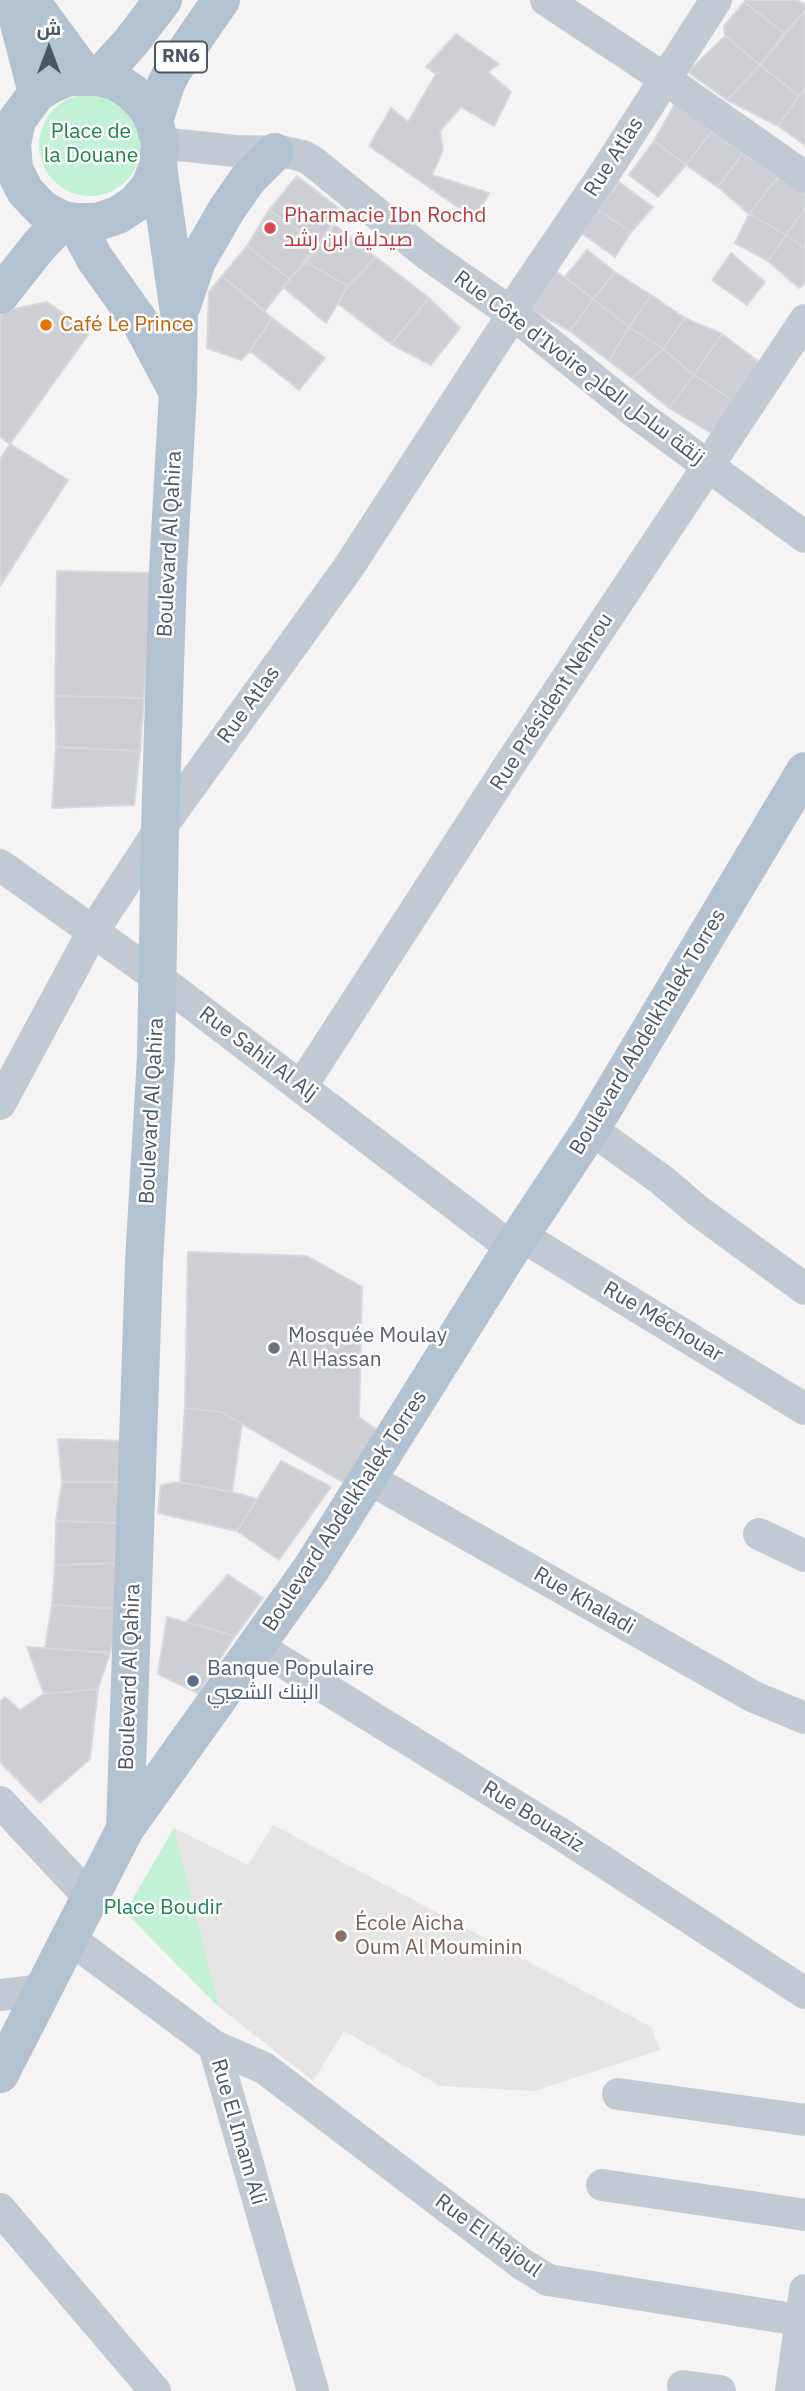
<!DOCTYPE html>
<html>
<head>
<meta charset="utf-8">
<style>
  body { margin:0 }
  #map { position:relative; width:805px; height:2391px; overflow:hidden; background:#f5f3f3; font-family:"IBM Plex Sans",Cairo,sans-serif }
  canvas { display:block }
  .north { position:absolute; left:14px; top:14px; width:70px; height:70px; -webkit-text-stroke:5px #fff; paint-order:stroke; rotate:0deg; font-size:19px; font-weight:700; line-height:28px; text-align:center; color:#4a5661 }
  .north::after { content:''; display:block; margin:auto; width:24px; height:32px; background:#4a5661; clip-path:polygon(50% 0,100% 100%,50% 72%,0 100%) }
</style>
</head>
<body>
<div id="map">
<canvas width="805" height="2391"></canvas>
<div class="north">ش</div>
</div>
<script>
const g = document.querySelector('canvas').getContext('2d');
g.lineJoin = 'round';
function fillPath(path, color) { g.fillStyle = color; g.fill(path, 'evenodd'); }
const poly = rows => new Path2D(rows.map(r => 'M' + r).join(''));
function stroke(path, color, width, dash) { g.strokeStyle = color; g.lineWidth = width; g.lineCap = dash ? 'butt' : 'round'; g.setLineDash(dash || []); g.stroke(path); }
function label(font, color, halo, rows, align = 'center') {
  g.font = font + ' "IBM Plex Sans",Cairo,sans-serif'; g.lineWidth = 5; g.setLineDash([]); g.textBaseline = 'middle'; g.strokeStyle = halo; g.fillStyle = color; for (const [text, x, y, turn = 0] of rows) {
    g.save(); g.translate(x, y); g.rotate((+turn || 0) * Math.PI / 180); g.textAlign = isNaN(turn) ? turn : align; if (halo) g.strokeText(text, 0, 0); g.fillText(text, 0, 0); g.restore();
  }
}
const education = poly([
  [273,1825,651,2027,660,2050,535,2091,440,2086,344,2031,313,2081,219,2007,174,1828,248,1865]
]);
const green = poly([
  '39 145a51 51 0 1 1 102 0a51 51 0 1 1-102 0Z',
  [174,1828,219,2007,125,1912]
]);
const building = poly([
  [746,0,797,0,805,5,805,11,784,33,744,2,746,0],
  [744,2,784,33,760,65,725,36,724,26,744,2],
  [805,11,805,87,799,96,760,65,805,11],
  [456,34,499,64,488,72,511,92,494,126,461,107,440,131,443,150,432,175,489,193,475,219,369,146,391,108,408,122,436,74,426,67,456,34],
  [725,36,760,65,727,100,688,72,725,36],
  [760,65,799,96,778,126,727,100,760,65],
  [805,87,805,145,778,126,805,87],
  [676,102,712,131,686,165,654,141,676,102],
  [712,131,743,153,718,187,686,165,712,131],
  [654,141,686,165,658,197,629,175,654,141],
  [743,153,778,177,749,214,718,187,743,153],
  [297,176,341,210,319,244,269,210,297,176],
  [778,177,805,194,805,208,786,235,749,214,778,177],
  [619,182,653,207,631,232,598,210,619,182],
  [805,208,805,248,786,235,805,208],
  [269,210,319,244,290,279,247,246,269,210],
  [598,210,631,232,615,257,581,233,598,210],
  [749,214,786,235,768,261,735,243,749,214],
  [335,225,376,257,348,286,306,262,335,225],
  [786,235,805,248,805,283,799,288,768,261,786,235],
  [247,246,290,279,265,311,222,276,247,246],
  [587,250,615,272,593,299,565,277,587,250],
  [731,253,765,282,747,305,712,280,731,253],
  [376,257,429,298,391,344,338,304,348,286,376,257],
  [306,262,348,286,326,323,283,287,306,262],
  [552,268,593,299,570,331,528,308,552,268],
  [615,272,651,295,629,327,593,299,615,272],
  [222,276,272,318,250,351,241,360,207,348,209,292,222,276],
  [651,295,685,318,663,349,629,327,651,295],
  [429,298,460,328,431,365,391,344,429,298],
  [593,299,629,327,609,361,570,331,593,299],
  [47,302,90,332,10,444,0,437,0,317,4,311,47,302],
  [272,318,325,358,299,390,250,351,272,318],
  [685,318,722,334,694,375,663,349,685,318],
  [629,327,663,349,632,378,609,361,629,327],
  [722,334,759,362,735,402,694,375,722,334],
  [663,349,694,375,669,408,632,378,663,349],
  [694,375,735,402,711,433,669,408,694,375],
  [10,444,68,480,0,586,0,459,10,444],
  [57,571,152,573,144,698,55,696,57,571],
  [55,696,144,698,140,751,56,747,55,696],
  [56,747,140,751,134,805,52,808,56,747],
  [188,1252,307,1256,362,1287,359,1417,380,1432,346,1484,221,1412,185,1408,188,1252],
  [185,1408,221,1412,242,1424,232,1492,180,1482,185,1408],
  [58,1439,126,1441,120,1482,62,1482,58,1439],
  [281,1461,331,1487,279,1560,237,1531,281,1461],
  [62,1482,120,1482,121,1523,56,1521,62,1482],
  [180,1482,232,1492,257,1499,237,1531,158,1513,161,1485,180,1482],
  [56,1521,121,1523,122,1563,55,1565,56,1521],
  [122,1563,120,1609,52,1605,55,1565,122,1563],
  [228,1575,263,1598,235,1636,186,1622,228,1575],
  [52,1605,120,1609,110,1653,45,1648,52,1605],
  [167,1617,235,1636,198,1693,158,1674,167,1617],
  [27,1647,45,1648,110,1653,98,1689,44,1694,27,1647],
  [98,1689,90,1759,40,1803,0,1762,0,1702,5,1697,20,1710,44,1694,98,1689]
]);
const minor = poly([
  [546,0,665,79,805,177],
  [160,143,235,151,285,152,303,156,312,161,428,255,513,314,632,410,805,537],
  [510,312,606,171,716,0],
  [0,865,158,978,512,1248],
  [301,1087,510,764,805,320],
  [0,1104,92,933,160,829,348,568,513,314],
  [591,1129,663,1181,697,1210,805,1289],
  [520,1235,805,1409],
  [366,1477,754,1697,805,1718],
  [759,1534,805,1556],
  [257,1646,556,1831,805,1993],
  [0,1802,90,1898],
  [69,1938,214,2046,264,2068,522,2264,548,2280,805,2321],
  [0,1995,43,1990],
  [214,2046,313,2391],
  [618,2094,805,2120],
  [602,2185,805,2215],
  [0,2209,155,2391],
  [683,2386,720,2391],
  [791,2391,805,2290]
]);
const major = poly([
  [13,0,37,93],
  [30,0,85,75],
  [99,77,131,42,163,0],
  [154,121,166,84,173,70,221,0],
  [75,222,95,259,142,325,175,387],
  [0,295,38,247,63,220],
  [182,305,197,261,227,209,248,179,275,152],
  [125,1829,144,1262,156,1056,160,829,168,570,178,392,179,313,158,166,160,143,154,121,145,105,132,92,117,82,99,77,68,77,52,84,37,93,17,120,12,144,14,169,25,191,42,209,63,220,75,222,97,222,118,215,136,203,150,186,158,166],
  [0,2074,125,1829,311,1569,512,1248,591,1129,805,771]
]);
const markers = [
  [270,228,7,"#e0444e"],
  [46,325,7,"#e8710a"],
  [274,1348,7,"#6b7280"],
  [193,1681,7,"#5c6f8a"],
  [341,1936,7,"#8d6e63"]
];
const shields = [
  [181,57,52]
];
const shieldNames = [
  ["RN6",181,57]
];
const parkNames = [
  ["Place de",91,132],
  ["la Douane",91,156],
  ["Place Boudir",163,1908]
];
const streetNames = [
  ["Rue Atlas",614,157,-57],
  ["Rue Côte d'Ivoire زنقة ساحل العاج",579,368,37],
  ["Boulevard Al Qahira",170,544,-87],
  ["Rue Président Nehrou",552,702,-57],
  ["Rue Atlas",249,705,-54],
  ["Boulevard Abdelkhalek Torres",648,1032,-59],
  ["Rue Sahil Al Alj",258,1054,37],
  ["Boulevard Al Qahira",152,1111,-87],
  ["Rue Méchouar",663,1322,31],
  ["Boulevard Abdelkhalek Torres",345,1511,-57],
  ["Rue Khaladi",584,1601,30],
  ["Boulevard Al Qahira",130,1677,-88],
  ["Rue Bouaziz",533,1817,32],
  ["Rue El Imam Ali",238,2132,74],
  ["Rue El Hajoul",488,2236,36]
];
const healthNames = [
  ["Pharmacie Ibn Rochd",284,216],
  ["صيدلية ابن رشد",284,240]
];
const foodNames = [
  ["Café Le Prince",60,325]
];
const worshipNames = [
  ["Mosquée Moulay",288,1336],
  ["Al Hassan",288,1360]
];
const serviceNames = [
  ["Banque Populaire",207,1669],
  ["البنك الشعبي",207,1693]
];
const educationNames = [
  ["École Aicha",355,1924],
  ["Oum Al Mouminin",355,1948]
];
fillPath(education, '#e6e4e5');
fillPath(green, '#c3f1d5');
fillPath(building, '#cdcfd5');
stroke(building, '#d7d9de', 2);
stroke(minor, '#c1cad2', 32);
stroke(major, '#b3c2d1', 38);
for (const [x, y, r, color] of markers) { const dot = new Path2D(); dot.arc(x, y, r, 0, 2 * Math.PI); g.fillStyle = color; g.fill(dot); stroke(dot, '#fff', 2.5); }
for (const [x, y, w] of shields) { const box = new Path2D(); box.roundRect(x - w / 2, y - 15.5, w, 31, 5); g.fillStyle = '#fff'; g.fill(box); stroke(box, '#4a5661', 2); }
label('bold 19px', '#4a5661', null, shieldNames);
label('21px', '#17864f', '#fff', parkNames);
label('21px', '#4a5661', '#fff', streetNames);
label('21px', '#be3a42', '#fff', healthNames, 'left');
label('21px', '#c56008', '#fff', foodNames, 'left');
label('21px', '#5b616d', '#fff', worshipNames, 'left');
label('21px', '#4e5e75', '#fff', serviceNames, 'left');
label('21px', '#785e54', '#fff', educationNames, 'left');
</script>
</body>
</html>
